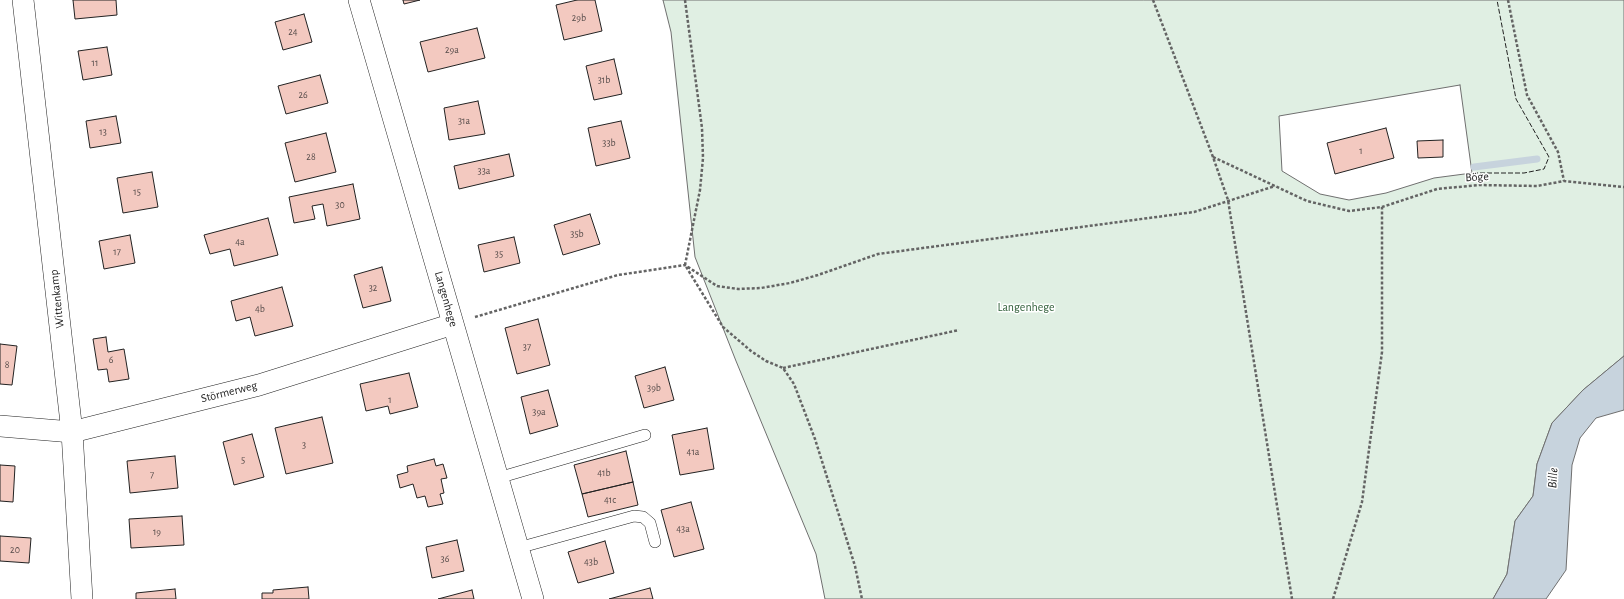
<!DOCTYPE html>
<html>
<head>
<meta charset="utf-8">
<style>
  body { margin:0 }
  canvas { display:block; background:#fff }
</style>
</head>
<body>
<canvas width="1624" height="599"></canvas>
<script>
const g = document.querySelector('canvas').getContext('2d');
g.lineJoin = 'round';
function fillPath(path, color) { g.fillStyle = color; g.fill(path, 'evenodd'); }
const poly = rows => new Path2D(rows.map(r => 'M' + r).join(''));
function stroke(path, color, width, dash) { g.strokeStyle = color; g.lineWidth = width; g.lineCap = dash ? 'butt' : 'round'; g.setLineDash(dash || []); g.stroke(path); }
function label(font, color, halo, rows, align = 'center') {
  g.font = font + ' "Alegreya Sans",sans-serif'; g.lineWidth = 3; g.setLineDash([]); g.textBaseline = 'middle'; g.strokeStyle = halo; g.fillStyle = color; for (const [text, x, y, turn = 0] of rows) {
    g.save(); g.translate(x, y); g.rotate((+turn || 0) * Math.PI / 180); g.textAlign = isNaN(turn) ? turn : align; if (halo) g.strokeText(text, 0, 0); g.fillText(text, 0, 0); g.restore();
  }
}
const green = poly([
  [663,0,1624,0,1624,356,1583,390,1552,423,1537,464,1533,496,1515,521,1507,574,1493,599,825,599,816,554,736,361,695,257,671,32,663,0],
  [1460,85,1472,173,1434,178,1386,193,1349,200,1320,194,1282,171,1279,116,1460,85]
]);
const water = poly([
  [1624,356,1624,410,1596,418,1580,438,1572,465,1566,570,1546,599,1493,599,1507,574,1515,521,1533,496,1537,464,1552,423,1583,390,1624,356]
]);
const stream = poly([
  [1474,167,1537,159]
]);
const building = poly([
  [73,0,116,0,117,15,75,19,73,0],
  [403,0,420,0,404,4,403,0],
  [577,0,595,0,602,31,564,40,556,5,577,0],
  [304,14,312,42,283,50,275,22,304,14],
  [477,28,485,58,428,72,420,42,477,28],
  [107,47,112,75,83,80,78,51,107,47],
  [614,59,622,94,594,100,586,66,614,59],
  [320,75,328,103,286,114,278,86,320,75],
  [478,101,485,134,449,140,444,108,478,101],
  [116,116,121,143,90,148,86,121,116,116],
  [621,121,630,158,596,166,588,128,621,121],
  [1386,128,1394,158,1335,174,1327,143,1386,128],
  [326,133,336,172,295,182,285,143,326,133],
  [1443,140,1443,157,1418,158,1417,141,1443,140],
  [509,154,514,176,459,189,454,166,509,154],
  [152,172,158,207,123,213,117,178,152,172],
  [353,184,360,219,327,226,323,204,312,206,315,219,294,223,289,197,353,184],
  [590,214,600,244,563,255,554,225,590,214],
  [268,218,278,255,234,266,230,249,210,254,204,235,268,218],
  [130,235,135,263,104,269,99,241,130,235],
  [514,237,520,263,484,272,478,245,514,237],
  [382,267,391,301,363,308,354,275,382,267],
  [282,287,293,326,255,336,250,317,236,321,231,301,282,287],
  [538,319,550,365,517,374,505,328,538,319],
  [106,337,108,352,124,349,129,379,109,382,107,369,98,370,93,339,106,337],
  [0,344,17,346,12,385,0,384,0,344],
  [665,367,674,400,644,408,635,376,665,367],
  [409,373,418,407,390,414,388,406,366,411,360,384,409,373],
  [548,390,558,426,530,434,521,397,548,390],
  [322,417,333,463,286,474,275,428,322,417],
  [707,428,714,469,680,475,672,435,707,428],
  [252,434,264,477,234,485,223,442,252,434],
  [626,451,633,482,582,494,574,465,626,451],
  [175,456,178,488,130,493,127,461,175,456],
  [434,459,436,466,443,464,447,478,441,479,444,493,440,494,443,504,428,507,425,496,417,498,413,484,400,488,397,475,408,472,407,466,434,459],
  [0,465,15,466,13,502,0,501,0,465],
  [633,482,638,505,588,517,582,494,633,482],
  [691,502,704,549,674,557,661,510,691,502],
  [182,516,184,545,131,548,129,519,182,516],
  [0,536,31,538,29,563,0,561,0,536],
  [457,540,464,571,432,578,426,547,457,540],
  [605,541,614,573,578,583,568,552,605,541],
  [308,587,309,599,262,599,262,593,273,593,273,590,308,587],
  [650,588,653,599,609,599,650,588],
  [175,589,176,599,136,599,136,593,175,589],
  [472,590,474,599,438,599,472,590]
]);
const path = poly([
  [685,0,702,128,703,158,700,190,685,265,723,327,751,351,766,361,783,368,794,384,815,439,855,566,862,599],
  [1153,0,1213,157,1228,200,1292,599],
  [1508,0,1527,95,1558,152,1564,181],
  [1213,157,1307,201,1349,211,1382,207,1437,189,1479,185,1537,186,1564,181,1624,187],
  [475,317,618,275,685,265,717,286,738,289,761,288,790,283,818,275,878,254,1194,212,1275,186],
  [783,368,959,330],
  [1333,599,1362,502,1382,352,1382,207]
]);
const service = poly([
  [498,478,645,435],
  [518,548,634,516,643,517,650,523,655,542]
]);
const minor = poly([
  [23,0,72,432,82,599],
  [359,0,533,599],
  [0,426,72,432,259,385,453,324]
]);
const fence = poly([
  [1473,173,1524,173,1544,169,1549,157,1516,99,1497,0]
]);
const numberNames = [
  ["29b",579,18],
  ["24",293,32],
  ["29a",452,50],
  ["11",95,63],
  ["31b",604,80],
  ["26",303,95],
  ["31a",464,121],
  ["13",103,132],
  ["33b",609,143],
  ["1",1361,151],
  ["28",311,157],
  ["33a",484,171],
  ["15",137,192],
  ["30",340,205],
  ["35b",577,234],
  ["4a",240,242],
  ["17",117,252],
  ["35",499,254],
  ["32",373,288],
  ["4b",260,309],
  ["37",527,347],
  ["6",111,360],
  ["8",7,365],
  ["39b",654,388],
  ["1",390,400],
  ["39a",539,412],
  ["3",304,445],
  ["41a",693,452],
  ["5",243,460],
  ["41b",604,473],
  ["7",152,475],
  ["41c",610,500],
  ["43a",683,529],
  ["19",157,532],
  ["20",15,550],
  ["36",445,559],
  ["43b",591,562]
];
const streetNames = [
  ["Böge",1477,177,-3],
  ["Wittenkamp",57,299,-96],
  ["Langenhege",446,299,74],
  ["Störmerweg",229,392,-14]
];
const parkNames = [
  ["Langenhege",1026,307]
];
const waterNames = [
  ["Bille",1553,478,-87]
];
fillPath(green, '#e0efe3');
stroke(green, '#6f6f6f', 1);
fillPath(water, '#c7d3dd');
stroke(water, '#6f6f6f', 1);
stroke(stream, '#c7d3dd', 7);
fillPath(building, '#f3c9c0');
stroke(building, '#222', 1);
stroke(service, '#222', 12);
stroke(minor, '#222', 22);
stroke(path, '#646464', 2.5, [3, 2]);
stroke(service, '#fff', 11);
stroke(minor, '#fff', 21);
stroke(fence, '#222', 1, [5, 2]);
label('10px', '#564c4a', null, numberNames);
label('12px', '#222', '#fff', streetNames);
label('12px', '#2f5e38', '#fff', parkNames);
label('italic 13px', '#222', '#fff', waterNames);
</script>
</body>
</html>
